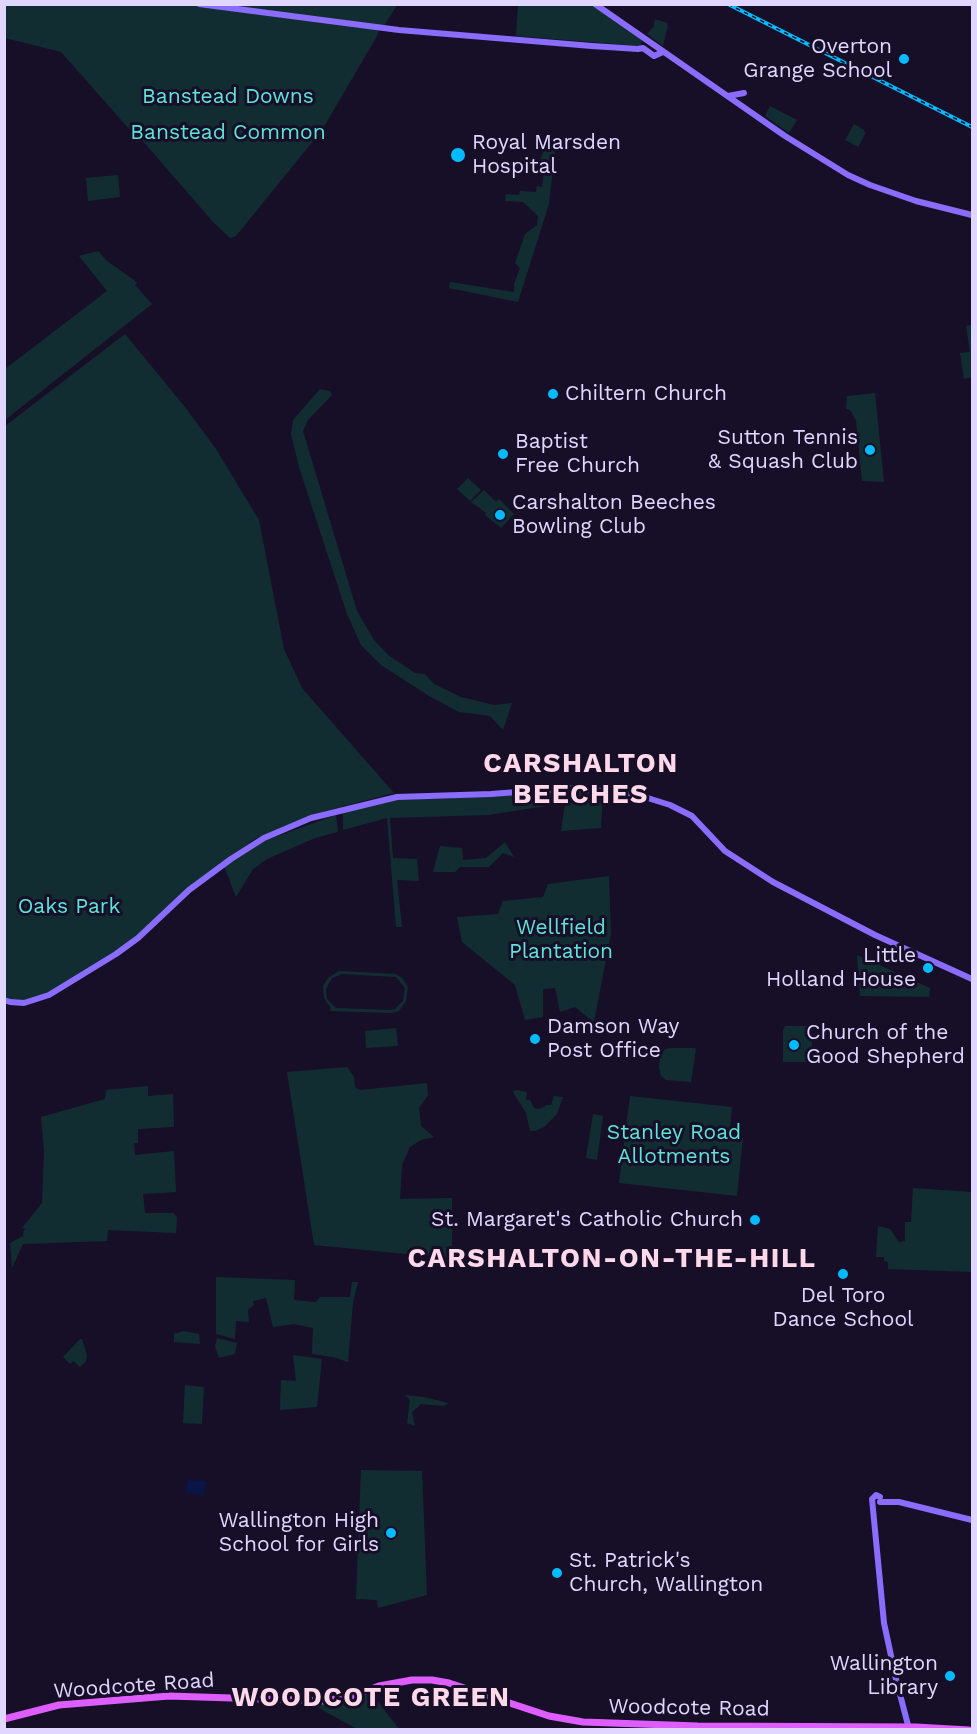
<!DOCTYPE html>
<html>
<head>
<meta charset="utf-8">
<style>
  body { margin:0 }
  #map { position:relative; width:977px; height:1734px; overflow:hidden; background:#170f28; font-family:"Work Sans",sans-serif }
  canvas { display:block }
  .frame { position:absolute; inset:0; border:6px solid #e1d6ff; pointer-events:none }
</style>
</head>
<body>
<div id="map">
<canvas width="977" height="1734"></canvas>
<div class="frame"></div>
</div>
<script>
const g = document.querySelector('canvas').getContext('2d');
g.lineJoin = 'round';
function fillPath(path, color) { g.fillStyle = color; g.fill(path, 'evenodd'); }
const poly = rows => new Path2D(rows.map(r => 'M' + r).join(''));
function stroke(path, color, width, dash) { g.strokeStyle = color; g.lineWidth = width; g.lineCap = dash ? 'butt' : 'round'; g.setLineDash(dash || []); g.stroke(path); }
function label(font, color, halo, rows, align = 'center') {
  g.font = font + ' "Work Sans",sans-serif'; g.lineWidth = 6; g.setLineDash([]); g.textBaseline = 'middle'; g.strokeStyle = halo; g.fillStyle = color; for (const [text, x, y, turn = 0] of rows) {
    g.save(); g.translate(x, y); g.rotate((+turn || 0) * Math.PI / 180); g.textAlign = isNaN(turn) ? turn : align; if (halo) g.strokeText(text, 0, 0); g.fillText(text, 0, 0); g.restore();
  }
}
const green = poly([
  [595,4,643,39,640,46,516,36,518,5],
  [5,5,397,5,384,26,380,26,377,36,322,130,236,236,230,238,214,223,135,132,130,130,61,52,5,38],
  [655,19,667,23,668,26,663,46,647,34,654,26],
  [770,106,797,120,789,133,765,116],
  [854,124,864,130,865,134,858,147,845,140],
  [549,142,556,142,549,204,518,302,449,288,450,282,514,292,514,284,520,268,515,263,525,234,537,225,538,216,523,202,505,201,506,194,519,195,520,191,536,192,537,186,542,187,545,164,539,163,545,147],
  [118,175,120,197,88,201,86,178],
  [98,251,107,261,134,280,137,283,135,285,152,304,5,420,5,369,107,291,79,256],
  [972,325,972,377,964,379,960,353,970,352,966,326],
  [125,334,185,407,216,449,259,520,284,649,302,688,394,793,314,814,255,839,185,890,181,895,138,938,35,1001,5,1000,5,426],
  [320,389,330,391,332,395,308,420,303,431,357,611,374,640,388,655,415,673,425,674,434,684,461,697,494,705,512,703,503,730,490,716,459,712,429,696,381,665,361,645,347,614,299,467,291,434,293,420],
  [875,393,884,482,862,481,856,420,850,410,846,409,847,396],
  [468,478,481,490,470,501,457,489],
  [484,490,496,502,499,499,514,514,501,528,485,515,486,513,471,502],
  [583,789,603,791,601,828,561,831,565,803,488,815,390,818,393,858,417,859,419,881,397,880,402,927,396,927,387,818,343,830,343,812,398,799,444,799,491,794,569,791],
  [336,815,338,832,315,838,267,859,253,869,236,897,224,866,264,841],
  [505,842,514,857,503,853,489,867,460,867,455,872,433,872,440,846,462,848,463,860,486,858],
  [609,876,611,933,594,1022,575,1007,560,1012,555,988,543,989,543,1017,525,1020,515,985,462,942,457,917,498,914,503,901,543,897,548,884],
  [857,955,930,988,929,997,860,996],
  [339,971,396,974,402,978,408,987,406,1001,399,1011,391,1013,330,1011,331,1008,324,998,323,986,328,978],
  [342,974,396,977,405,988,403,1001,395,1009,389,1010,336,1008,327,999,326,989,332,978],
  [785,1026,811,1026,813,1062,783,1062,783,1030],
  [396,1028,398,1046,366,1048,365,1031],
  [670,1048,694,1048,696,1049,691,1082,666,1080,661,1076,659,1067,660,1058,665,1049],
  [347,1067,354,1077,355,1087,360,1090,427,1083,428,1095,419,1108,421,1126,434,1137,421,1140,410,1147,402,1165,400,1199,452,1198,452,1257,426,1256,314,1245,287,1072],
  [148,1086,148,1096,173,1094,174,1127,138,1129,138,1143,134,1143,135,1155,174,1151,176,1192,143,1194,145,1213,173,1213,177,1217,176,1233,108,1230,107,1241,23,1244,12,1268,10,1243,23,1236,24,1230,27,1229,22,1228,42,1203,44,1151,41,1117,105,1099,106,1090],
  [517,1090,527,1092,526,1100,530,1100,534,1108,539,1109,547,1105,551,1105,554,1096,563,1097,557,1114,544,1127,535,1131,530,1131,526,1113,514,1094,513,1091],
  [630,1096,732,1107,730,1130,737,1131,736,1137,743,1138,737,1196,619,1183],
  [593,1114,603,1116,597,1160,586,1158],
  [913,1188,972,1192,972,1272,888,1269,888,1262,884,1261,884,1257,876,1257,878,1226,890,1229,899,1242,905,1241,905,1222,911,1222],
  [216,1277,295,1280,294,1300,316,1302,320,1297,350,1297,352,1282,358,1282,353,1303,348,1362,333,1357,312,1354,313,1328,294,1324,273,1327,266,1298,253,1301,254,1305,248,1310,249,1322,236,1321,235,1339,216,1334],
  [184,1331,199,1334,200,1344,174,1342,174,1334],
  [217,1338,237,1343,235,1354,219,1358,215,1346],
  [80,1339,82,1339,87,1355,86,1361,80,1367,73,1361,70,1364,63,1357],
  [293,1355,322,1359,317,1407,280,1410,281,1380,296,1381],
  [185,1385,204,1387,202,1424,183,1423],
  [405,1395,424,1397,448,1403,444,1406,421,1404,412,1412,415,1426,407,1423,410,1400],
  [361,1470,422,1471,427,1595,378,1608,377,1600,356,1599],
  [372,1694,399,1729,357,1729,315,1706,315,1704]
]);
const water = poly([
  [188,1480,206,1481,204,1496,186,1492]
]);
const secondary = poly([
  [199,4,399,30,592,46,638,49,643,48,654,56,663,52],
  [595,4,785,136,848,175,870,185,916,201,972,215],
  [728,96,744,93],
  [4,1000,10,1002,24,1003,49,995,116,954,138,938,189,890,231,859,264,838,311,818,397,797,491,794,570,788,635,794,670,805,692,816,725,851,773,882,875,935,972,979],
  [880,1497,876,1495,872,1499,884,1623,896,1679,909,1729],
  [880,1502,899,1502,972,1520]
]);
const primary = poly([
  [4,1719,59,1705,169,1696,325,1701,356,1695,379,1686,412,1680,432,1680,449,1683,549,1716,583,1722,698,1726,916,1727,969,1730]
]);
const rail = poly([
  [728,4,972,127]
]);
const markers = [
  [904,59,6,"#02baff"],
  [458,155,8,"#02baff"],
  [553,394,6,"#02baff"],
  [870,450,6,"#02baff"],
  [503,454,6,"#02baff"],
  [500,515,6,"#02baff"],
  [928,968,6,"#02baff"],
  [535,1039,6,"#02baff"],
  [794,1045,6,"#02baff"],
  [755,1220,6,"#02baff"],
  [843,1274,6,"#02baff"],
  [391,1533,6,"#02baff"],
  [557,1573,6,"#02baff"],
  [950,1676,6,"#02baff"]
];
const poiNames = [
  ["Overton",892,47,"right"],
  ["Grange School",892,71,"right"],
  ["Royal Marsden",472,143],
  ["Hospital",472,167],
  ["Chiltern Church",565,394],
  ["Sutton Tennis",858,438,"right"],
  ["& Squash Club",858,462,"right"],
  ["Baptist",515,442],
  ["Free Church",515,466],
  ["Carshalton Beeches",512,503],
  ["Bowling Club",512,527],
  ["Little",916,956,"right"],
  ["Holland House",916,980,"right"],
  ["Damson Way",547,1027],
  ["Post Office",547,1051],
  ["Church of the",806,1033],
  ["Good Shepherd",806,1057],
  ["St. Margaret's Catholic Church",743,1220,"right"],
  ["Del Toro",843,1296,"center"],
  ["Dance School",843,1320,"center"],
  ["Wallington High",379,1521,"right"],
  ["School for Girls",379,1545,"right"],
  ["St. Patrick's",569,1561],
  ["Church, Wallington",569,1585],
  ["Wallington",938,1664,"right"],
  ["Library",938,1688,"right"]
];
const parkNames = [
  ["Banstead Downs",228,97],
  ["Banstead Common",228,133],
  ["Oaks Park",69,907],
  ["Wellfield",561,928],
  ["Plantation",561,952],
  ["Stanley Road",674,1133],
  ["Allotments",674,1157]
];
const streetNames = [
  ["Woodcote Road",134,1686,-4],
  ["Woodcote Road",689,1708,1]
];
const districtNames = [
  ["CARSHALTON",581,764],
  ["BEECHES",581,795],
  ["CARSHALTON-ON-THE-HILL",612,1259],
  ["WOODCOTE GREEN",371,1698]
];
fillPath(green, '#122d32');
fillPath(water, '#091547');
stroke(secondary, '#8a6dff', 6);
stroke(primary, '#de5dff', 7);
stroke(rail, '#02baff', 4);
stroke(rail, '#170f28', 1.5, [4.5]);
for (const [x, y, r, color] of markers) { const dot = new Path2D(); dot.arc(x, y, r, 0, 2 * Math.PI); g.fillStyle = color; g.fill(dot); stroke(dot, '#170f28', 2); }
label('21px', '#e1d6ff', '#170f28', poiNames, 'left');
label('21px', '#5de4d9', '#170f28', parkNames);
label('21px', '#e1d6ff', '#170f28', streetNames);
g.letterSpacing = '1.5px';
label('bold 27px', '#ffd8ea', '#170f28', districtNames);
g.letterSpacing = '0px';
</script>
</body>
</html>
